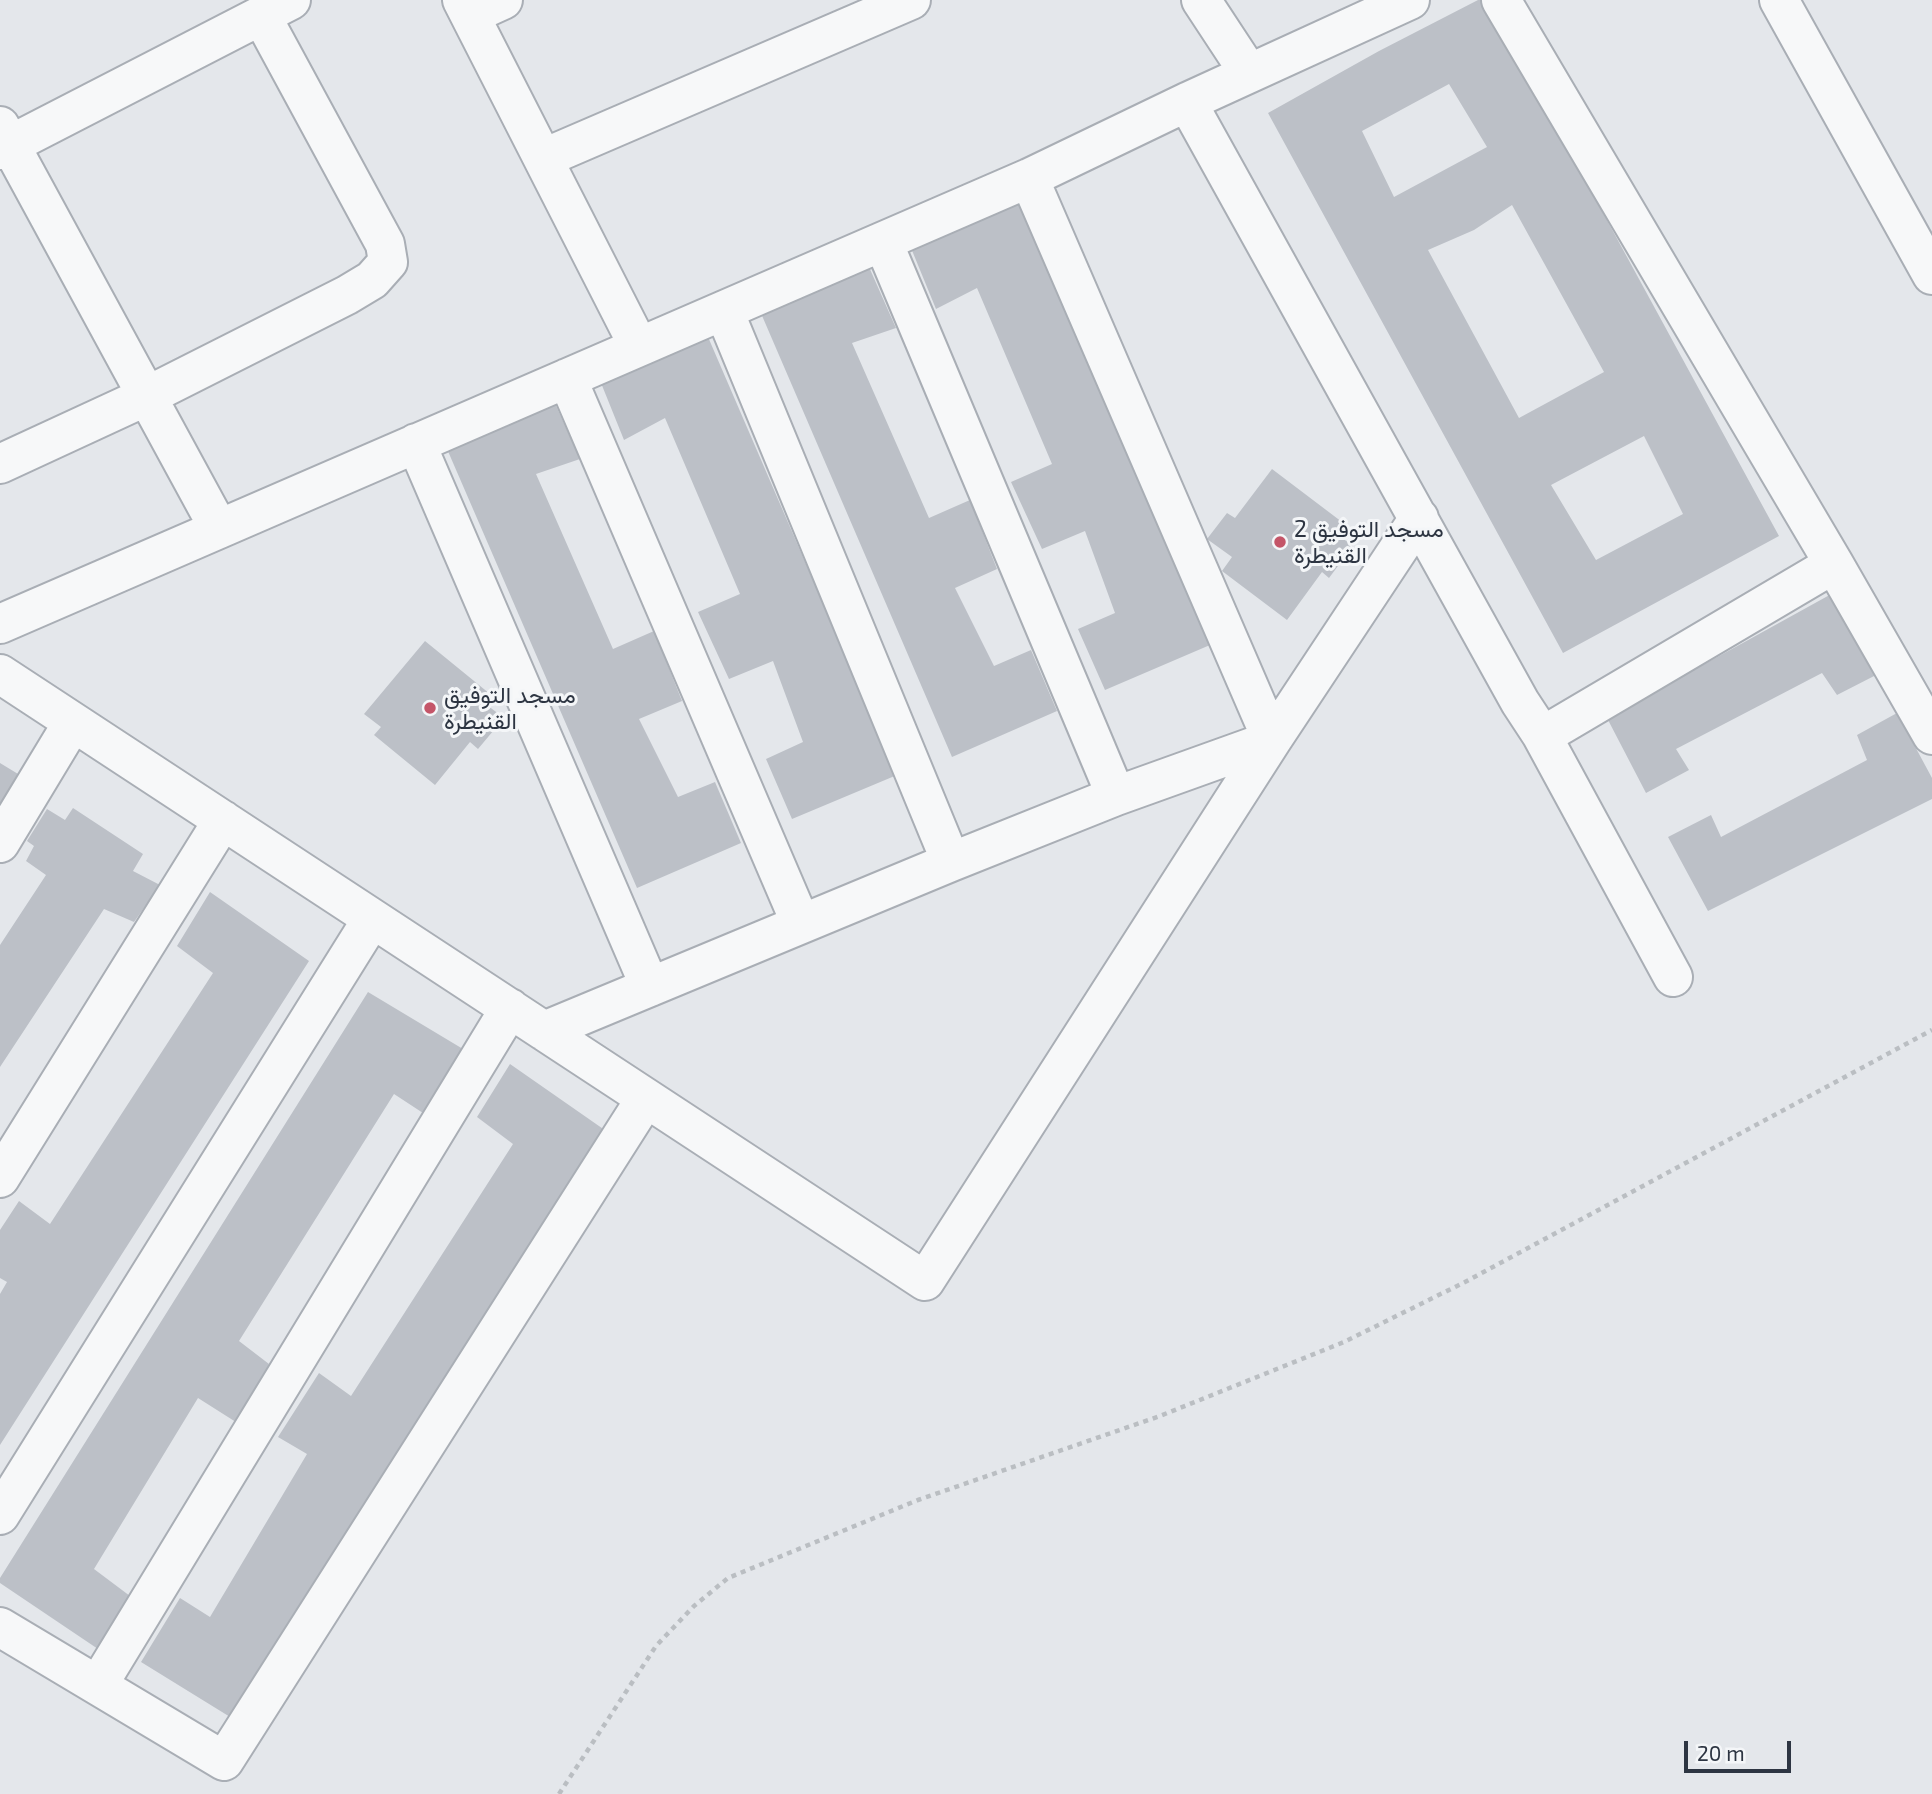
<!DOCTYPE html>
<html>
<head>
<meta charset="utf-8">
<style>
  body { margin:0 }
  #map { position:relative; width:1932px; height:1794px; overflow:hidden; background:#e4e7eb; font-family:"Exo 2",sans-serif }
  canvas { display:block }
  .scale { position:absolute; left:1684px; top:1741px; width:107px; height:32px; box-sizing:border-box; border:4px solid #2d3542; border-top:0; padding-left:9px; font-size:21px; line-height:24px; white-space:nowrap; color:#2d3542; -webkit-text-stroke:5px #f4f6f8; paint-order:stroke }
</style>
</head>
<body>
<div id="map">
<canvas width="1932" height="1794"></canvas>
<div class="scale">20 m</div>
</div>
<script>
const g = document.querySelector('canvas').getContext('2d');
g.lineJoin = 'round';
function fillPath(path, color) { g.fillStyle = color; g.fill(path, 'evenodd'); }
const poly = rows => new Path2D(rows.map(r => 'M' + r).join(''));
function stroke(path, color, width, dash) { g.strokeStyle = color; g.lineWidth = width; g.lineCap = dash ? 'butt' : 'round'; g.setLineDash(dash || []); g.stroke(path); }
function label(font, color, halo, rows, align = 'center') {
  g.font = font + ' "Exo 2",Vazirmatn,sans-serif'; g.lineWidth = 6; g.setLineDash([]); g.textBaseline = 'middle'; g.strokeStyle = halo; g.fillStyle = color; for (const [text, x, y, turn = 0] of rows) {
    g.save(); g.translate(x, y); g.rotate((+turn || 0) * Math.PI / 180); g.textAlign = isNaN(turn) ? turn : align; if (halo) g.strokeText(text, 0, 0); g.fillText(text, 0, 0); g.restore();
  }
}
const building = poly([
  [1478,0,1487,0,1779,536,1563,653,1268,113,1379,51],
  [1449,84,1487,147,1394,197,1362,131],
  [1512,205,1604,372,1519,418,1428,250,1474,230],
  [1644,436,1683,514,1596,560,1551,485],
  [1018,200,1210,645,1105,690,1078,629,1115,613,1085,531,1042,549,1011,482,1052,464,977,288,936,309,911,248],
  [869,267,896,328,852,343,929,518,970,500,997,569,955,588,994,666,1031,650,1057,711,952,757,760,311],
  [705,330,897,775,792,819,766,759,803,742,773,661,729,679,698,612,740,594,665,418,624,440,599,378],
  [553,399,580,459,536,474,613,649,654,631,682,701,639,719,678,797,715,782,741,843,637,888,444,442],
  [1272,469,1342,522,1334,532,1353,546,1329,578,1322,572,1287,620,1222,571,1232,557,1207,539,1227,513,1235,518],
  [1835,592,1878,674,1837,695,1822,673,1676,749,1689,770,1646,793,1607,718],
  [425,641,490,694,483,702,504,718,478,749,470,742,435,785,374,735,381,727,364,714],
  [1897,713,1932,778,1932,799,1708,911,1668,837,1711,815,1721,837,1867,760,1857,735],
  [0,763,23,777,0,815],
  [73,808,143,854,133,871,160,885,134,922,104,909,0,1067,0,945,46,875,26,861,34,846,27,841,47,809,65,820],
  [210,892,309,961,0,1445,0,1294,7,1282,0,1278,0,1230,19,1201,50,1224,213,973,177,946],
  [368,992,463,1049,423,1113,394,1094,239,1341,269,1364,239,1424,198,1398,94,1569,130,1596,98,1649,0,1583,0,1578],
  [510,1064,609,1133,235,1720,141,1662,180,1598,210,1617,307,1454,278,1437,319,1373,351,1396,513,1144,477,1117]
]);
const path = poly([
  [559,1794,656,1646,694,1606,728,1578,918,1500,1160,1416,1344,1342,1465,1282,1932,1030]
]);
const minor = poly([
  [462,0,639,347],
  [1201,0,1249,73],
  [1501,0,1834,564,1932,735],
  [1779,0,1932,275],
  [470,15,503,0],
  [1187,102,1520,702,1541,734,1556,728,1834,564],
  [0,126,218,527],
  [0,150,291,0],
  [544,158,911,0],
  [1029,178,1272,740],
  [883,242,1116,796],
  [724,311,951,862],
  [567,378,801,924],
  [416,443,650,987],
  [0,464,147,396,347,295,372,280,388,262,385,244,262,17],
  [0,624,1029,178,1187,102,1410,0],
  [0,674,925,1281,1272,740,1419,518],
  [1541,734,1673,977],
  [0,843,73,722],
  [544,1031,951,862,1116,796,1272,740],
  [0,1178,223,820],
  [0,1515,372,919],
  [0,1627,224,1761,646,1098],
  [98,1685,510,1008]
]);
const markers = [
  [1280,542,7,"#c45568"],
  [430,708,7,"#c45568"]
];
const poiNames = [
  ["2 مسجد التوفيق",1294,529],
  ["القنيطرة",1294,555],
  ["مسجد التوفيق",444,695],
  ["القنيطرة",444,721]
];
fillPath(building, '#bcc0c7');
stroke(minor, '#a9aeb5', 42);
stroke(path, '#babec2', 4.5, [5, 5]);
stroke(minor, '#f7f8f9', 38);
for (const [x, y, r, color] of markers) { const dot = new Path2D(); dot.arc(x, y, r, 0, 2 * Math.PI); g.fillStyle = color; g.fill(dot); stroke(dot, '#f4f6f8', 2.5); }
label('23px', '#2d3542', '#f4f6f8', poiNames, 'left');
</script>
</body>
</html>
